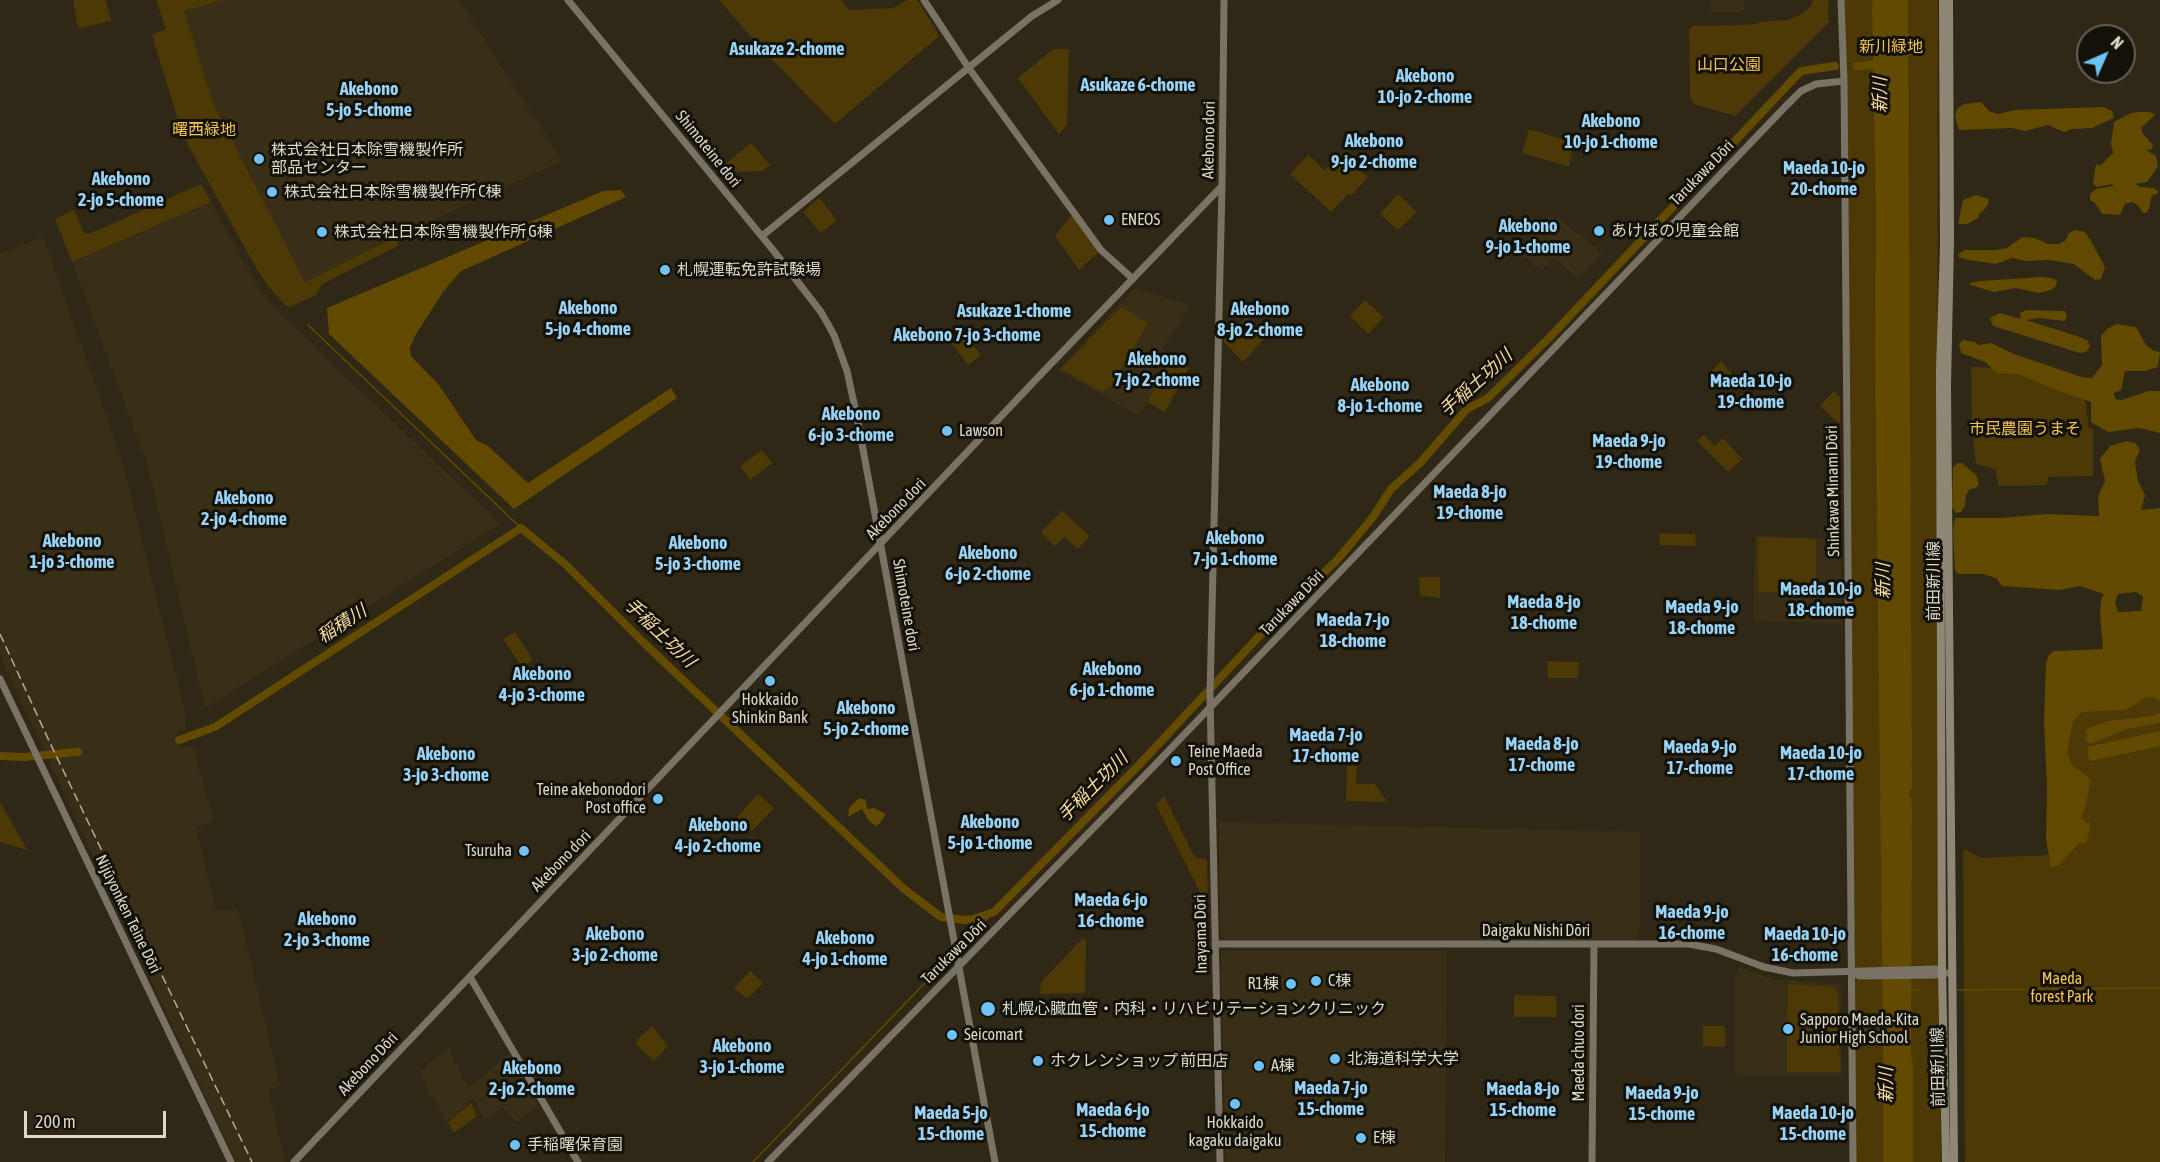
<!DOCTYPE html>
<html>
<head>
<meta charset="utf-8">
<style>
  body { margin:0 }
  #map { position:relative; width:2160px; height:1162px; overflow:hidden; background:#2f2816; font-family:"Asap Condensed",sans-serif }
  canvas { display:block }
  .north { position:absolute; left:2076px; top:24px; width:60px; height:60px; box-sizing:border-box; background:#141109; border:2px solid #646157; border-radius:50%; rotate:45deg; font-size:16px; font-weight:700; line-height:24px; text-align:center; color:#dcd8cd }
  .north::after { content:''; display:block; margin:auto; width:21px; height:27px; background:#6fc2f4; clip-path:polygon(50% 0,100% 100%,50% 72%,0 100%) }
  .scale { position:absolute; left:24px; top:1111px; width:142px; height:27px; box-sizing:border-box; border:3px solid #dcd8cd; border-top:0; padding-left:8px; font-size:18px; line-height:21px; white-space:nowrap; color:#dcd8cd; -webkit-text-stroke:4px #141109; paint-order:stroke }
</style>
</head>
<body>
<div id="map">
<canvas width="2160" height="1162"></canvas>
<div class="north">N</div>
<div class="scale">200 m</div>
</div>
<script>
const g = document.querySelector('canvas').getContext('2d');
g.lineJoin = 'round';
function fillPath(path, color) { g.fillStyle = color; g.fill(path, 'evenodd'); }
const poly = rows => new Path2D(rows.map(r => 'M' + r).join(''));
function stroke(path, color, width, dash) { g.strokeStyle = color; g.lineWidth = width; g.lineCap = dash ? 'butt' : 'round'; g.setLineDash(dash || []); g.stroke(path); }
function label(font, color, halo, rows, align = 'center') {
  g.font = font + ' "Asap Condensed","Noto Sans JP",sans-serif'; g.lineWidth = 6; g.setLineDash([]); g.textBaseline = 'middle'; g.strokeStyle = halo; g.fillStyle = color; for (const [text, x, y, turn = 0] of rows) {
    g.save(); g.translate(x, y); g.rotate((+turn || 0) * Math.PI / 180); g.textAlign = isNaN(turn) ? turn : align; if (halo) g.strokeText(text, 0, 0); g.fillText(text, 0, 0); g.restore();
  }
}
const built = poly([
  [223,0,459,0,562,161,396,237,305,282,213,103,183,10],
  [1711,0,1744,0,1744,9,1741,12,1711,12],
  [211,202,258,287,276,310,500,524,205,708,147,463,72,262],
  [1551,215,1555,219,1558,217,1576,234,1578,232,1602,254,1578,279,1555,257,1541,271,1517,249],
  [43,237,121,457,183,703,186,729,177,731,180,748,193,747,214,821,196,827,216,911,238,908,280,1085,269,1090,285,1162,236,1162,0,656,0,254],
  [1135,288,1190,305,1163,349,1189,368,1165,412,1148,402,1139,416,1058,370],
  [1755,536,1841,538,1842,624,1753,621],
  [1219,822,1640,832,1640,931,1638,931,1638,938,1635,941,1226,940,1220,934],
  [1226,951,1445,951,1447,953,1445,1162,1225,1162,1221,956],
  [1739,967,1773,979,1839,984,1841,987,1842,1075,1738,1075,1735,1070,1735,976],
  [448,1048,468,1088,509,1054,538,1106,517,1123,503,1107,484,1120,473,1098,446,1123,419,1072]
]);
const green = poly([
  [73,0,106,0,111,21,81,28,78,27],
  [156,0,223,0,184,11,213,103,305,282,396,237,398,240,398,245,394,248,322,284,316,295,290,307,286,306,269,287,256,268,183,136,152,35,166,29],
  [719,0,841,0,849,10,894,8,907,0,917,0,938,33,938,37,835,124,763,50],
  [1812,0,1829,0,1828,19,1830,21,1735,116,1694,104,1690,98,1689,30,1693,26,1743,25,1756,24,1760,22,1788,20,1803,13,1811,6],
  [1844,0,1938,0,1937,605,1941,1162,1855,1162],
  [1053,49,1069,49,1067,125,1059,134,1018,78],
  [1529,129,1574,143,1569,166,1566,166,1522,153],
  [751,143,770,165,763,171,722,172,719,169],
  [1344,151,1360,166,1362,172,1368,177,1351,196,1348,194,1331,212,1290,174,1308,155,1325,170],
  [201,184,211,202,72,262,55,219,74,210,84,233,89,234],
  [1398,194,1417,212,1398,230,1380,214],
  [819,198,837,220,821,233,803,212],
  [1074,212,1101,250,1079,270,1055,236],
  [1365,300,1384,317,1368,334,1350,316],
  [1121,307,1148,323,1110,388,1100,391,1061,369],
  [1246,317,1267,336,1243,362,1223,341],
  [965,334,981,355,968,365,952,344],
  [1173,356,1189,368,1165,412,1147,402],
  [1721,361,1732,374,1717,388,1706,377],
  [1971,367,2002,368,2085,399,2089,428,2093,429,2093,476,2048,477,2047,485,1999,486,1995,469,1976,464,1972,428],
  [1834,391,1840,398,1840,422,1838,423,1820,406],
  [1703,435,1715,446,1723,438,1742,459,1728,472,1697,441],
  [762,450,772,463,750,480,740,466],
  [1062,511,1090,536,1078,549,1064,537,1055,546,1042,534,1042,531],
  [1659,533,1695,534,1696,546,1660,545],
  [1758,537,1816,539,1816,585,1810,592,1758,592],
  [1421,577,1440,577,1440,598,1420,596,1419,578],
  [2160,584,2160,1162,1965,1162,1963,851,1967,850,1981,858,2052,855,2052,658,2105,654,2150,616],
  [515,632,533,660,522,667,503,639],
  [1548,661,1579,662,1578,678,1548,678,1547,662],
  [1347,766,1357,766,1356,784,1375,784,1387,802,1346,801],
  [758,794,774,808,752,831,737,817],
  [1164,796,1195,858,1207,859,1208,908,1156,805],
  [0,805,2,805,27,850,0,842],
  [1083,938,1086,942,1085,991,1083,993,1040,994,1041,982],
  [750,971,763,983,747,999,734,988],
  [1788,984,1833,987,1838,993,1840,1072,1787,1072],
  [1514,995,1556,996,1557,1017,1514,1017],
  [652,1026,668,1046,654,1061,636,1044,636,1041],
  [1703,1026,1725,1026,1726,1045,1724,1047,1703,1046],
  [471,1103,477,1115,476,1117,455,1132,452,1131,448,1122]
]);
const forest = poly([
  [1981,102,1989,111,1998,114,2015,110,2104,107,2112,111,2114,118,2092,128,2072,129,2064,132,2048,125,2025,131,2012,128,1959,130,1955,117,1957,109,1964,104],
  [2139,112,2150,112,2155,115,2141,128,2143,134,2153,145,2152,149,2146,150,2156,156,2158,166,2147,182,2135,184,2140,187,2154,188,2158,191,2157,194,2152,195,2149,209,2146,213,2142,212,2138,205,2132,202,2125,204,2120,215,2102,214,2095,203,2090,200,2090,194,2096,189,2113,186,2112,184,2097,187,2093,183,2096,164,2100,166,2113,153,2111,144,2114,122,2131,113],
  [621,190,626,197,461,271,443,292,415,336,410,348,411,356,439,385,476,440,488,446,528,483,671,388,677,398,514,509,329,334,327,308,603,191],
  [1976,195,1988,199,1989,203,1984,210,1980,213,1978,218,1967,224,1958,224,1963,200],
  [2075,230,2085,232,2091,241,2105,267,2101,279,2095,280,2074,264,2049,260,2026,261,2012,258,1996,264,1968,260,1959,257,1958,254,1965,250,1995,250,2007,248,2022,237,2035,238,2048,244,2059,244,2066,240,2069,233],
  [2041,277,2051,278,2057,280,2056,286,2051,290,2039,293,2016,288,1994,292,1970,285,1970,283,1981,281],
  [2026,310,2065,311,2067,317,2065,321,2038,318,2026,320,2080,337,2088,341,2090,347,2086,352,2080,353,1993,326,1990,318,2000,313,2021,319,2020,313],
  [2116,324,2136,327,2146,345,2154,351,2160,352,2158,367,2145,371,2125,371,2121,390,2114,393,2115,399,2122,400,2148,391,2160,391,2160,433,2140,428,2108,432,2091,422,2091,402,2051,388,2018,374,1997,373,1985,362,1961,353,1959,344,1963,340,1975,342,1979,345,1991,343,2014,354,2082,377,2092,378,2102,365,2101,336,2107,329],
  [2126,441,2135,443,2140,450,2135,461,2138,481,2145,495,2141,510,2160,508,2160,701,2152,697,2145,698,2126,710,2082,712,2073,721,2067,753,2072,765,2087,776,2090,781,2086,805,2081,817,2086,823,2091,823,2086,844,2079,843,2059,865,2051,868,2046,839,2047,787,2044,721,2046,663,2049,655,2054,651,2103,649,2100,614,2101,599,2104,594,2080,586,2060,590,2002,586,1996,578,1983,574,1958,574,1955,570,1953,530,1955,518,2002,518,2045,514,2099,516,2098,497,2105,481,2100,459,2110,446],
  [2136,592,2143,596,2141,611,2118,612,2115,602,2118,594],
  [1958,463,1962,463,1976,475,1979,484,1976,488,1970,489,1966,495,1965,506,1961,512,1956,513,1952,507,1953,467],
  [2160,713,2160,723,2126,729,2091,744,2085,740,2087,735,2085,731,2088,728,2109,721,2151,716]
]);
const water = poly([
  [1872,0,1908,0,1912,787,1909,794,1912,802,1911,1055,1913,1064,1913,1162,1883,1162,1883,1048,1875,354,1876,217],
  [2160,731,2160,746,2091,761,2089,760,2087,747],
  [859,798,866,800,867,809,874,808,886,814,880,823,876,826,869,821,862,809,848,817,849,808]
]);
const stream = poly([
  [308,325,521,528],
  [964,942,994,912],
  [1911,989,1919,990],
  [1958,990,2160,988],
  [753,1162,945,962]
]);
const river = poly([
  [1857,66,1883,64],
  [179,740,215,727,521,528,565,564,645,644,904,889,941,917,964,920,973,919,994,912,1138,766,1263,632,1338,559,1373,517,1391,489,1420,463,1467,409,1488,398,1549,338,1801,71,1835,66],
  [0,756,24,757,78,752]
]);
const secondary = poly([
  [568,0,773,250,821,312,834,335,847,371,857,417,995,1162],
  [924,0,968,67,1101,250,1133,279],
  [1841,0,1844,81,1853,1162],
  [762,236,1032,16,1058,0],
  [0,679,231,1162],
  [1215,944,1689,944,1716,949,1764,967,1793,973,1936,969,1942,973,1951,973],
  [1852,972,1860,976,1936,975,1942,973],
  [470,977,578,1162],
  [294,1162,1044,371,1222,186],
  [768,1162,1155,765,1784,108,1801,91,1816,84,1844,81],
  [1220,1162,1210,695,1222,186,1224,0],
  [1592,1162,1594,945]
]);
const primary = poly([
  [1943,0,1944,247,1940,370,1942,973,1946,1162],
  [1949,0,1950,240,1947,386,1954,1162]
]);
const rail = poly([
  [0,634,50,743,252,1162]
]);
const markers = [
  [259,159,6,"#6fc2f4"],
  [272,192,6,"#6fc2f4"],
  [1109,220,6,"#6fc2f4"],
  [1599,231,6,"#6fc2f4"],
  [322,232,6,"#6fc2f4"],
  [665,270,6,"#6fc2f4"],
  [947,431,6,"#6fc2f4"],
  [770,681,6,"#6fc2f4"],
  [1176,761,6,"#6fc2f4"],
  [658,799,6,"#6fc2f4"],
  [524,851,6,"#6fc2f4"],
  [1316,981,6,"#6fc2f4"],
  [1291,984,6,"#6fc2f4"],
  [988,1009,8,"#6fc2f4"],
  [1788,1029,6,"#6fc2f4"],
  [952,1035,6,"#6fc2f4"],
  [1335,1059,6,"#6fc2f4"],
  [1038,1061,6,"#6fc2f4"],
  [1259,1066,6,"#6fc2f4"],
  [1235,1104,6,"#6fc2f4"],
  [1361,1138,6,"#6fc2f4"],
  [515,1145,6,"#6fc2f4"]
];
const parkNames = [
  ["新川緑地",1891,47],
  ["山口公園",1729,65],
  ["曙西緑地",204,130],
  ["市民農園うまそ",2025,429],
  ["Maeda",2062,979],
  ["forest Park",2062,997]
];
const streetNames = [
  ["Akebono dori",1209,140,-89],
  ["Shimoteine dori",708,149,51],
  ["Tarukawa Dōri",1702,173,-46],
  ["Shinkawa Minami Dōri",1833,491,-91],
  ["Akebono dori",896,509,-46],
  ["前田新川線",1934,581,-90],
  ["Tarukawa Dōri",1292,603,-46],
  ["Shimoteine dori",906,605,80],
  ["Akebono dori",561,861,-46],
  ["Nijūyonken Teine Dōri",128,914,64],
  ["Daigaku Nishi Dōri",1536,931],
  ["Inayama Dōri",1201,934,-91],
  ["Tarukawa Dōri",954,952,-45],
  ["Maeda chuo dori",1579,1053,-90],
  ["Akebono Dōri",368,1064,-47],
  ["前田新川線",1938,1067,-91]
];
const poiNames = [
  ["株式会社日本除雪機製作所",271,150],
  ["部品センター",271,168],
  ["株式会社日本除雪機製作所 C棟",284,192],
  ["ENEOS",1121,220],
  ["あけぼの児童会館",1611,231],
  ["株式会社日本除雪機製作所 G棟",334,232],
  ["札幌運転免許試験場",677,270],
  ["Lawson",959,431],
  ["Hokkaido",770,700,"center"],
  ["Shinkin Bank",770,718,"center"],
  ["Teine Maeda",1188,752],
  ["Post Office",1188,770],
  ["Teine akebonodori",646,790,"right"],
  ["Post office",646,808,"right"],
  ["Tsuruha",512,851,"right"],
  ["C棟",1328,981],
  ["R1棟",1279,984,"right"],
  ["札幌心臓血管・内科・リハビリテーションクリニック",1002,1009],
  ["Sapporo Maeda-Kita",1800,1020],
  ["Junior High School",1800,1038],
  ["Seicomart",964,1035],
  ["北海道科学大学",1347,1059],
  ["ホクレンショップ 前田店",1050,1061],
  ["A棟",1271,1066],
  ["Hokkaido",1235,1123,"center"],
  ["kagaku daigaku",1235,1141,"center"],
  ["E棟",1373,1138],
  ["手稲曙保育園",527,1145]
];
const neighbourhoodNames = [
  ["Asukaze 2-chome",787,49],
  ["Akebono",1425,76],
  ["10-jo 2-chome",1425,97],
  ["Asukaze 6-chome",1138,85],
  ["Akebono",369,89],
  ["5-jo 5-chome",369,110],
  ["Akebono",1611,121],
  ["10-jo 1-chome",1611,142],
  ["Akebono",1374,141],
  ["9-jo 2-chome",1374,162],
  ["Maeda 10-jo",1824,168],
  ["20-chome",1824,189],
  ["Akebono",121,179],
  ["2-jo 5-chome",121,200],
  ["Akebono",1528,226],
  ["9-jo 1-chome",1528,247],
  ["Akebono",588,308],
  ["5-jo 4-chome",588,329],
  ["Akebono",1260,309],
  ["8-jo 2-chome",1260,330],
  ["Asukaze 1-chome",1014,311],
  ["Akebono 7-jo 3-chome",967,335],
  ["Akebono",1157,359],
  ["7-jo 2-chome",1157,380],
  ["Maeda 10-jo",1751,381],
  ["19-chome",1751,402],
  ["Akebono",1380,385],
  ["8-jo 1-chome",1380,406],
  ["Akebono",851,414],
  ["6-jo 3-chome",851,435],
  ["Maeda 9-jo",1629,441],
  ["19-chome",1629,462],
  ["Maeda 8-jo",1470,492],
  ["19-chome",1470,513],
  ["Akebono",244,498],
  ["2-jo 4-chome",244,519],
  ["Akebono",1235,538],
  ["7-jo 1-chome",1235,559],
  ["Akebono",72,541],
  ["1-jo 3-chome",72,562],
  ["Akebono",698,543],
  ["5-jo 3-chome",698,564],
  ["Akebono",988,553],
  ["6-jo 2-chome",988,574],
  ["Maeda 10-jo",1821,589],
  ["18-chome",1821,610],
  ["Maeda 8-jo",1544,602],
  ["18-chome",1544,623],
  ["Maeda 9-jo",1702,607],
  ["18-chome",1702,628],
  ["Maeda 7-jo",1353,620],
  ["18-chome",1353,641],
  ["Akebono",1112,669],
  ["6-jo 1-chome",1112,690],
  ["Akebono",542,674],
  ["4-jo 3-chome",542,695],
  ["Akebono",866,708],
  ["5-jo 2-chome",866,729],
  ["Maeda 7-jo",1326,735],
  ["17-chome",1326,756],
  ["Maeda 8-jo",1542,744],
  ["17-chome",1542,765],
  ["Maeda 9-jo",1700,747],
  ["17-chome",1700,768],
  ["Maeda 10-jo",1821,753],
  ["17-chome",1821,774],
  ["Akebono",446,754],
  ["3-jo 3-chome",446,775],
  ["Akebono",990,822],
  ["5-jo 1-chome",990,843],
  ["Akebono",718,825],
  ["4-jo 2-chome",718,846],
  ["Maeda 6-jo",1111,900],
  ["16-chome",1111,921],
  ["Maeda 9-jo",1692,912],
  ["16-chome",1692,933],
  ["Akebono",327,919],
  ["2-jo 3-chome",327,940],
  ["Akebono",615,934],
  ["3-jo 2-chome",615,955],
  ["Maeda 10-jo",1805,934],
  ["16-chome",1805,955],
  ["Akebono",845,938],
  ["4-jo 1-chome",845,959],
  ["Akebono",742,1046],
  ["3-jo 1-chome",742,1067],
  ["Akebono",532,1068],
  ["2-jo 2-chome",532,1089],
  ["Maeda 7-jo",1331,1088],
  ["15-chome",1331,1109],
  ["Maeda 8-jo",1523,1089],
  ["15-chome",1523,1110],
  ["Maeda 9-jo",1662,1093],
  ["15-chome",1662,1114],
  ["Maeda 6-jo",1113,1110],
  ["15-chome",1113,1131],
  ["Maeda 5-jo",951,1113],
  ["15-chome",951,1134],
  ["Maeda 10-jo",1813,1113],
  ["15-chome",1813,1134]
];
const waterNames = [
  ["新川",1880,95,-90],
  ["手稲土功川",1476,383,-42],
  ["新川",1883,581,-90],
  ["稲積川",342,624,-33],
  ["手稲土功川",660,633,44],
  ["手稲土功川",1093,787,-45],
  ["新川",1886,1085,-90]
];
fillPath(built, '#392f16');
fillPath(green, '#4c3906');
fillPath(forest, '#624900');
fillPath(water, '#624a00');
stroke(stream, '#624a00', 1.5);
stroke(river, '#624a00', 8);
stroke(secondary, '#797365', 7);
stroke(primary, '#8e8776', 8);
stroke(rail, '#b3aea2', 1.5, [9, 4.5]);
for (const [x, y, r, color] of markers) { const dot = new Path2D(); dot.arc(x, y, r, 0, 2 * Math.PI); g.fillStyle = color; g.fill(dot); stroke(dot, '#141109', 2); }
label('16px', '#f3c555', '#141109', parkNames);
label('16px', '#dcd8cd', '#141109', streetNames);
label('16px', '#dcd8cd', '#141109', poiNames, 'left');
label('bold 18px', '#98d3f8', '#141109', neighbourhoodNames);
label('italic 18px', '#f9dea1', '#141109', waterNames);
</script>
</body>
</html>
